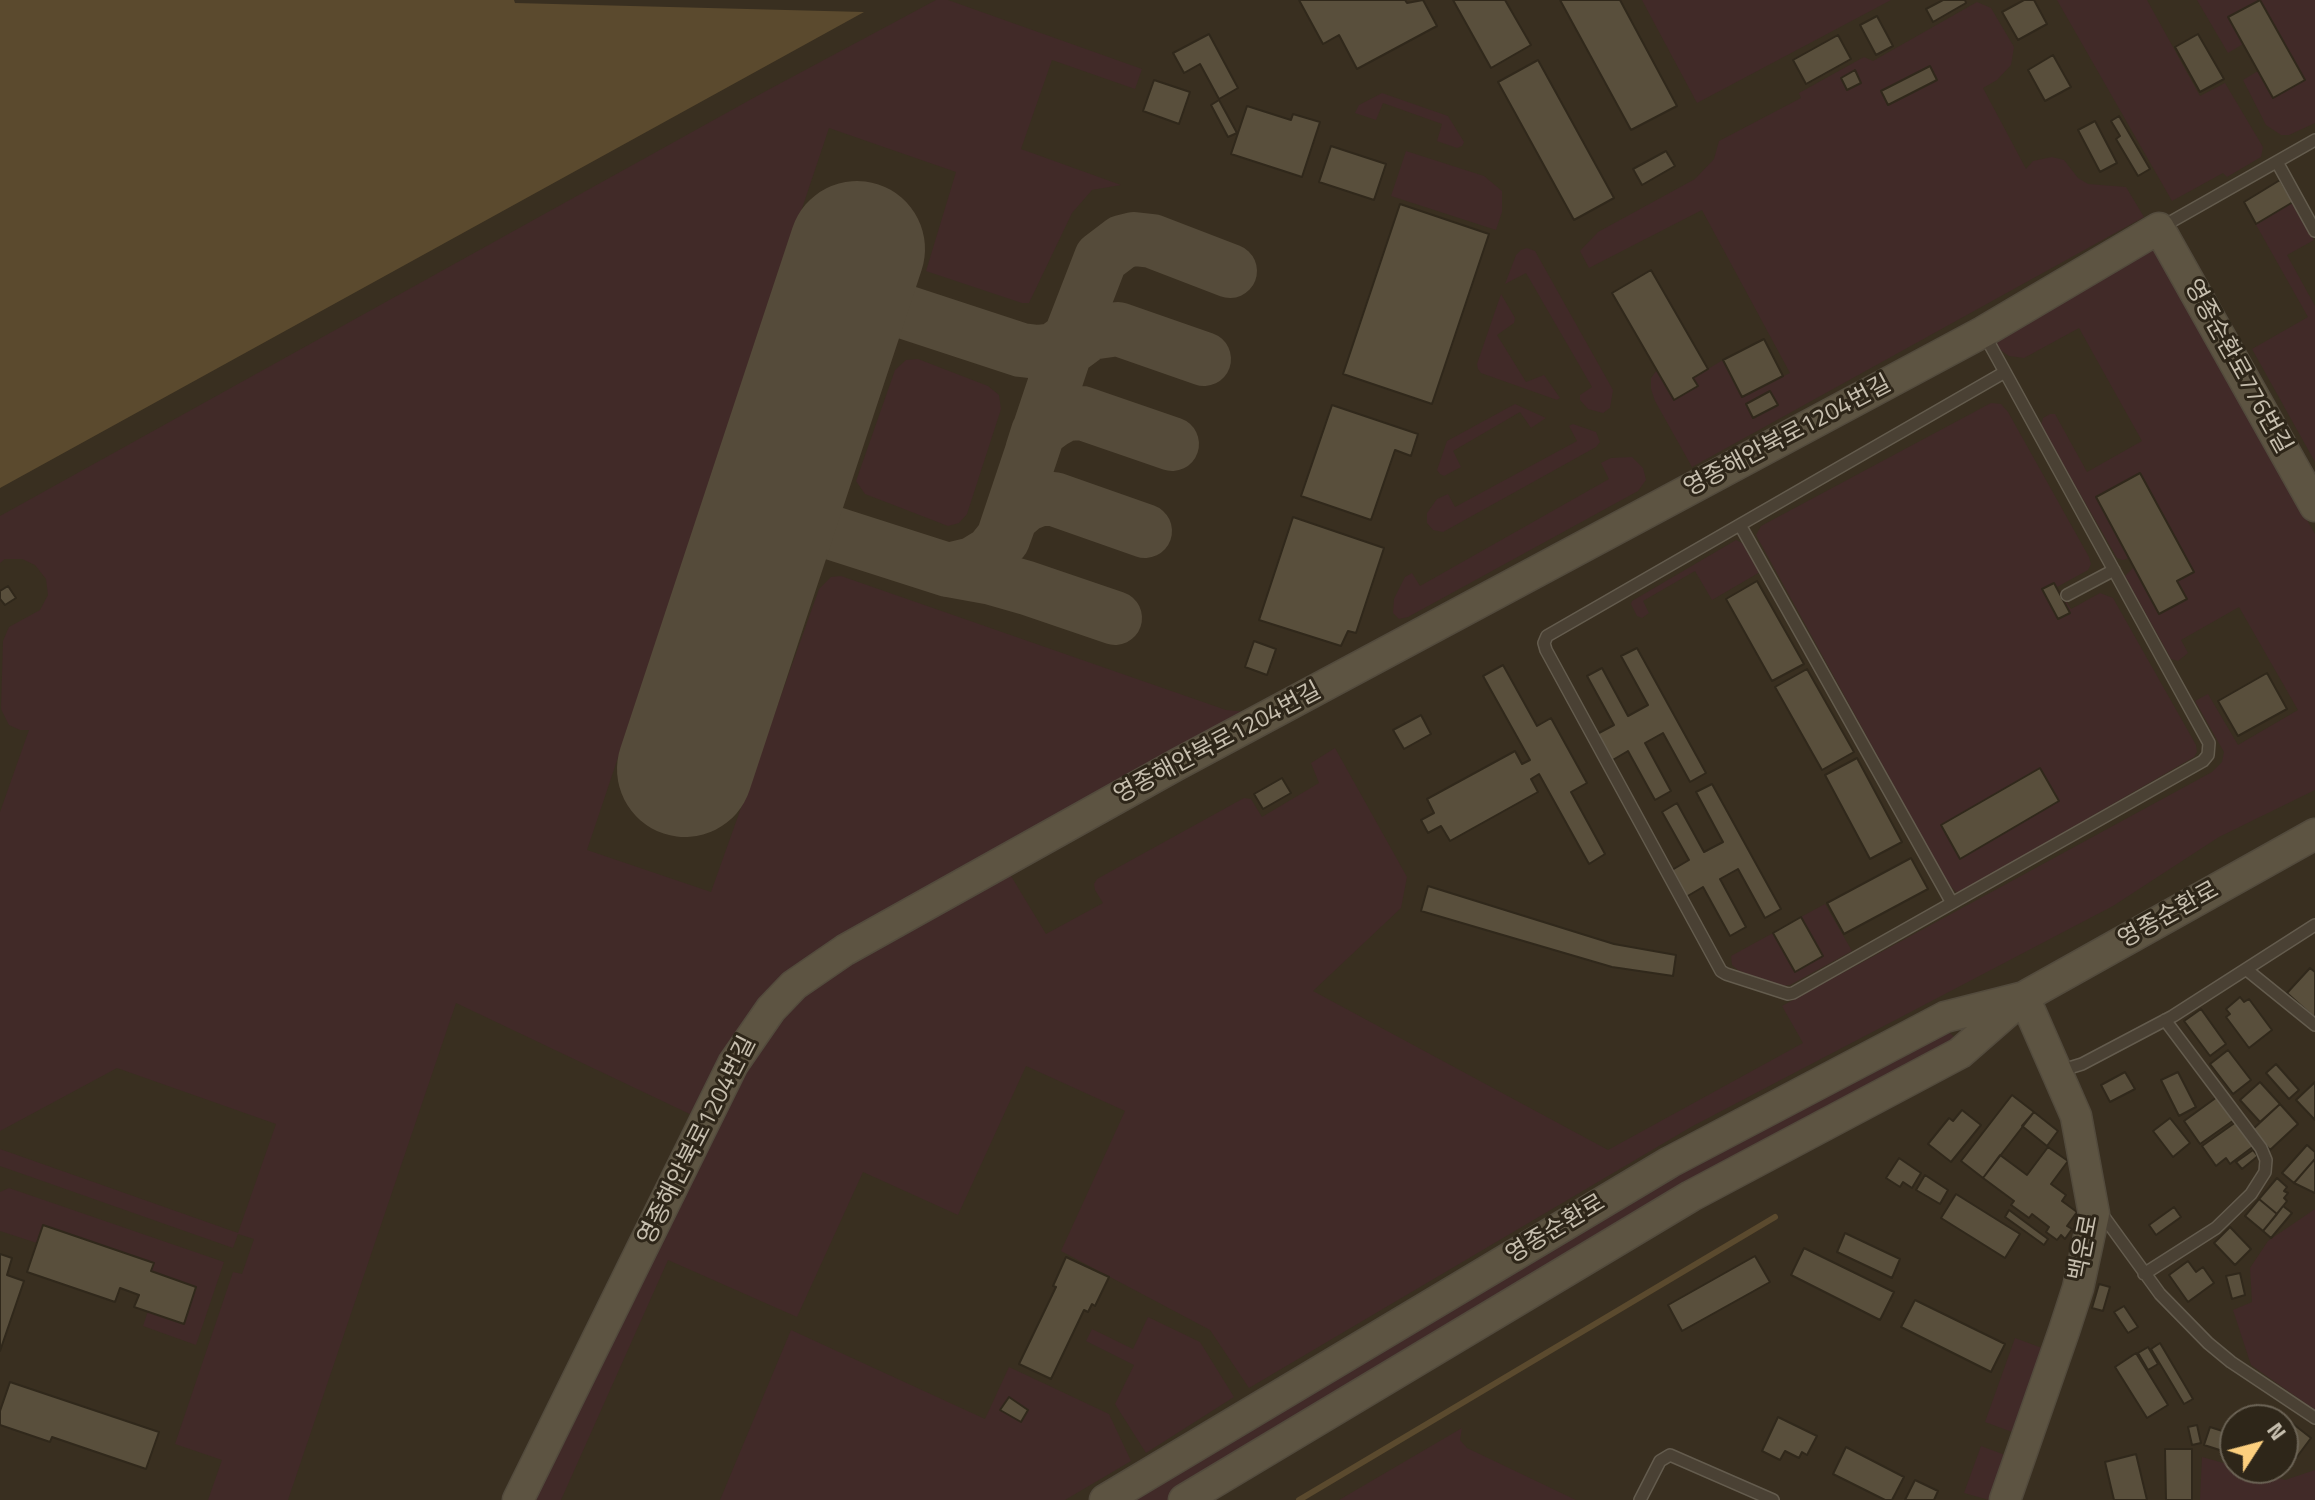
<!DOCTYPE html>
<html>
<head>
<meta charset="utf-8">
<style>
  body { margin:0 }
  #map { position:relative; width:2315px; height:1500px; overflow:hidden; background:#392f20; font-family:"Titillium Web",sans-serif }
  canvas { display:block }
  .north { position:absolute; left:2219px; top:1404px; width:80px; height:80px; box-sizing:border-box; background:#2e2619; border:2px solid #6b6355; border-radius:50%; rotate:54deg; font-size:22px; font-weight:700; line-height:32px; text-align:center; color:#c6beae }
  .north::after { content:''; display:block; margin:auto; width:28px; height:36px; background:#fccf7e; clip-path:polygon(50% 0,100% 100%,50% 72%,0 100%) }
</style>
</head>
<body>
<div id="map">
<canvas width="2315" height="1500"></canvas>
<div class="north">N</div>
</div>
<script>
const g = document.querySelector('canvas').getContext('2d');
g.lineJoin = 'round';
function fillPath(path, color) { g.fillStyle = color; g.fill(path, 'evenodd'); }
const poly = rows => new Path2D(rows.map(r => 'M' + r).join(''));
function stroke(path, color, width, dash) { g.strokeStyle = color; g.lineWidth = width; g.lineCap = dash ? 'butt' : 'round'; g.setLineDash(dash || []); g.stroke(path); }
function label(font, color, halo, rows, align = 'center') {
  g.font = font + ' "Titillium Web","Noto Sans KR",sans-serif'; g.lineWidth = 6; g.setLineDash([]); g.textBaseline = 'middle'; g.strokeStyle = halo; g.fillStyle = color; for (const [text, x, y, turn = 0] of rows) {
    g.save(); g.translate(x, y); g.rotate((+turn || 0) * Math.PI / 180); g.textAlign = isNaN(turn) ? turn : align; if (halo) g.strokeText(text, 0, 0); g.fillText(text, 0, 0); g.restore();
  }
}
const green = poly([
  [936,0,948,0,1142,69,1135,89,1052,60,1021,149,1121,185,1092,190,1072,213,1029,303,1022,303,926,271,956,172,829,128,587,850,711,892,819,589,831,577,841,576,1226,710,1248,712,852,932,696,1117,456,1003,288,1500,208,1500,222,1460,175,1444,233,1272,242,1274,254,1239,238,1234,233,1248,0,1166,0,1149,238,1233,276,1124,117,1068,0,1131,0,812,29,730,20,730,9,725,1,709,3,641,9,627,40,610,48,595,46,579,35,565,22,559,5,559,0,563,0,516,766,91],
  [1642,0,1891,0,1697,103],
  [2057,0,2147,0,2200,96,2225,83,2263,147,2261,157,2227,177,2223,173,2172,201],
  [2197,0,2259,0,2228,17,2243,44,2228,53],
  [2260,0,2315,0,2315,123,2289,135,2281,135,2266,125,2243,80,2258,71,2274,98,2305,80],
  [1977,2,1991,8,2014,47,2011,65,1997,80,1983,88,2026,169,2033,161,2052,157,2064,160,2078,178,2088,184,2126,187,2144,217,1692,467,1655,401,1651,389,1651,378,1657,370,1697,386,1693,378,1723,360,1742,397,1790,373,1702,210,1589,268,1580,251,1598,232,1695,179,1714,159,1719,141,1801,98,1799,93,1864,57,1873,61],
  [1382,93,1448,116,1464,142,1462,146,1457,148,1437,141,1442,124,1383,103,1376,120,1355,113,1359,105],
  [1406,151,1484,176,1502,191,1502,212,1496,230,1391,196],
  [2293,202,2314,240,2287,255,2315,306,2315,462,2252,349,2308,317,2255,223],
  [1527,248,1535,251,1613,390,1610,408,1603,413,1588,409,1580,400,1580,395,1592,387,1526,273,1505,284,1516,255,1521,250],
  [2153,249,2315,534,2315,790,2219,837,2113,906,1691,1127,1249,1388,1210,1330,1061,1251,1125,1111,1026,1066,958,1215,863,1172,797,1317,668,1260,561,1500,528,1500,736,1076,791,999,1008,871,1046,934,1103,903,1095,890,1094,884,1097,879,1244,798,1251,799,1262,817,1319,783,1311,763,1335,748,1407,877,1401,908,1313,991,1608,1150,1803,1043,1782,1006,2212,772,2222,762,2224,752,2195,701,2208,694,2238,745,2298,710,2239,607,2181,640,2188,653,2178,661,2171,659,2125,576,2134,567,2159,613,2186,599,2177,581,2194,572,2141,473,2096,497,2129,558,2123,560,2117,558,2041,426,2043,418,2050,414,2055,414,2087,472,2142,441,2079,328,2024,358,2009,356,2000,350,1996,340],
  [1501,294,1515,318,1514,323,1497,335,1526,382,1544,375,1560,398,1557,400,1481,373,1478,369,1477,364],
  [918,359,988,386,999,395,1001,409,967,514,959,523,948,526,865,494,856,481,895,370,906,360],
  [1991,403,2001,404,2008,412,2089,557,2091,564,2088,570,2057,587,2071,609,2100,593,2113,598,2196,745,2197,752,2194,757,1962,891,1956,892,1947,882,1756,535,1761,526],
  [1515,404,1546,418,1531,428,1520,412,1453,451,1461,467,1444,476,1440,474,1437,470,1447,441],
  [1573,424,1596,432,1600,442,1596,447,1443,532,1433,530,1427,523,1427,513,1437,499,1448,494,1455,507,1577,441,1569,426],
  [1632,457,1643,468,1646,480,1638,491,1408,617,1399,619,1393,613,1394,599,1405,577,1412,573,1420,586,1609,479,1601,463,1611,458],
  [1736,540,1744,544,1760,572,1712,600,1695,571,1643,601,1649,613,1642,618,1637,616,1631,604,1632,601],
  [1825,904,1852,951,1790,985,1783,986,1739,971,1732,965,1731,956,1773,933,1795,972,1823,957,1801,917],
  [1946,1029,1954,1037,1954,1042,1467,1318,1168,1500,1124,1500,1727,1140],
  [9,1188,224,1262,196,1345,143,1326,148,1311,184,1323,196,1287,151,1271,153,1263,44,1225,37,1243,0,1231,0,1192],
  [2315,1209,2315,1410,2251,1365,2233,1310,2252,1302,2250,1268,2268,1241],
  [1148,1317,1200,1342,1234,1397,1146,1453,1115,1404,1134,1365,1086,1341,1092,1329,1133,1349],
  [791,1330,985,1419,1009,1367,1109,1414,1131,1461,1065,1500,720,1500],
  [2015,1338,2042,1348,2012,1432,1985,1422],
  [1462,1428,1460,1440,1467,1448,1576,1500,1339,1500],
  [1981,1446,2005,1455,1989,1500,1964,1493],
  [2202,1457,2285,1480,2315,1470,2315,1500,2200,1500]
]);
const water = poly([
  [0,0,514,0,515,3,864,12,0,488]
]);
const stream = poly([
  [1299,1500,1775,1217]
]);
const taxiway = poly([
  [832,325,849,312,877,306,893,308,1021,350,1038,352,1054,350,1070,338],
  [1067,350,1090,333,1118,329,1204,359],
  [1032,451,1038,432,1053,421,1066,414,1082,413,1172,444],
  [770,513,948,570,992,578,1027,588,1115,618],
  [1003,539,1011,517,1025,505,1040,499,1054,499,1145,531],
  [948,570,973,564,991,553,1003,538,1070,338,1101,258,1122,242,1134,239,1152,241,1230,271]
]);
const runway = poly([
  [685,769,857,249]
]);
const building = poly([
  [1299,0,1405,0,1407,3,1423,0,1437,26,1357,69,1339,35,1323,44,1299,0],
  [1453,0,1505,0,1531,45,1491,68,1453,0],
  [1560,0,1620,0,1677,106,1631,130,1560,0],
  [1943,0,1965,0,1966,3,1933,22,1926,9,1943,0],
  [2024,0,2034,0,2047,24,2018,40,2002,12,2024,0],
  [2260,0,2305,80,2273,98,2228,17,2260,0],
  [1877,16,1893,46,1876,55,1860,25,1877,16],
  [1209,34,1238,88,1219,99,1200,64,1184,73,1173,53,1209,34],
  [2198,34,2224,79,2200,92,2175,47,2198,34],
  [1838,35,1851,59,1806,84,1793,60,1838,35],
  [2053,55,2071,87,2045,101,2028,70,2053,55],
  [1538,60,1614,198,1574,220,1498,82,1538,60],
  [1930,66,1937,80,1888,105,1881,91,1930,66],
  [1855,70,1861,83,1847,90,1841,78,1855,70],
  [1154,80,1190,92,1179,124,1143,111,1154,80],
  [1219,100,1237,133,1228,137,1211,105,1219,100],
  [1247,106,1291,120,1293,114,1320,122,1302,177,1231,154,1247,106],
  [2119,116,2150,169,2138,176,2116,139,2120,136,2111,121,2119,116],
  [2095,121,2117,163,2100,172,2078,130,2095,121],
  [1331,146,1386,164,1374,200,1319,182,1331,146],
  [1666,151,1675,166,1642,185,1633,169,1666,151],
  [2280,180,2293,202,2256,224,2244,202,2280,180],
  [1400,204,1489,234,1432,404,1343,374,1400,204],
  [1651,270,1708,369,1693,378,1698,386,1674,400,1612,293,1651,270],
  [1764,339,1783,376,1742,397,1723,360,1764,339],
  [1770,391,1778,405,1753,418,1746,404,1770,391],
  [1332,405,1418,434,1411,456,1395,450,1371,520,1301,496,1332,405],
  [2140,473,2194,572,2177,581,2187,599,2159,614,2096,497,2140,473],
  [1293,517,1384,548,1356,633,1348,631,1341,646,1259,620,1293,517],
  [1757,581,1804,664,1772,681,1726,599,1757,581],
  [2054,583,2070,613,2058,619,2042,589,2054,583],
  [8,586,16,598,5,605,0,599,0,591,8,586],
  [1254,641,1276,649,1267,675,1245,667,1254,641],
  [1637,648,1706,773,1690,782,1663,733,1645,743,1671,791,1655,800,1628,751,1611,761,1597,734,1614,725,1587,676,1602,668,1628,716,1648,705,1621,656,1637,648],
  [1503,665,1537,726,1551,718,1587,783,1571,792,1605,854,1589,864,1539,774,1531,779,1538,792,1450,841,1441,826,1428,833,1421,820,1434,813,1427,799,1515,751,1522,764,1530,760,1483,676,1503,665],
  [1807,669,1854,752,1822,770,1775,687,1807,669],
  [2267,673,2287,709,2238,736,2218,701,2267,673],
  [1421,715,1431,734,1404,749,1393,730,1421,715],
  [1857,758,1902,842,1870,859,1825,775,1857,758],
  [2040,768,2059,801,1960,859,1941,825,2040,768],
  [1282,778,1291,793,1263,809,1254,794,1282,778],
  [1712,784,1781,909,1765,918,1738,869,1720,879,1746,927,1730,936,1703,887,1686,897,1672,870,1689,860,1662,812,1677,803,1704,852,1723,842,1696,792,1712,784],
  [1911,858,1928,889,1844,934,1827,903,1911,858],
  [1428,886,1614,944,1676,955,1673,976,1612,967,1421,911,1428,886],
  [1801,917,1823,956,1795,972,1773,933,1801,917],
  [2310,968,2315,972,2315,1018,2287,993,2310,968],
  [2240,997,2244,1002,2249,999,2272,1030,2249,1048,2226,1017,2230,1014,2226,1009,2240,997],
  [2201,1009,2226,1044,2210,1056,2184,1021,2201,1009],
  [2228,1050,2251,1080,2233,1094,2210,1064,2228,1050],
  [2276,1064,2299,1090,2289,1099,2266,1073,2276,1064],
  [2125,1072,2135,1089,2110,1102,2101,1085,2125,1072],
  [2178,1072,2196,1107,2179,1116,2161,1080,2178,1072],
  [2260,1082,2280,1104,2260,1122,2240,1100,2260,1082],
  [2315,1082,2315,1120,2296,1100,2315,1082],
  [2012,1095,2034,1112,1983,1178,1961,1161,2012,1095],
  [2217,1097,2234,1120,2200,1144,2184,1121,2217,1097],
  [2280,1104,2298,1124,2270,1150,2252,1130,2280,1104],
  [1962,1110,1981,1125,1951,1162,1928,1144,1949,1118,1953,1121,1962,1110],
  [2034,1112,2058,1131,2047,1146,2022,1126,2034,1112],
  [2170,1118,2190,1143,2173,1157,2153,1131,2170,1118],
  [2236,1122,2254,1146,2230,1164,2226,1158,2216,1166,2202,1146,2236,1122],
  [2307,1145,2315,1152,2315,1159,2294,1183,2282,1173,2307,1145],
  [2048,1147,2068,1161,2051,1184,2066,1195,2062,1201,2077,1212,2067,1226,2072,1229,2065,1239,2061,1235,2057,1240,2046,1232,2049,1227,2032,1214,2029,1218,2011,1205,2014,1201,1983,1178,2000,1155,2027,1175,2048,1147],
  [2253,1150,2258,1156,2242,1169,2236,1162,2253,1150],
  [1899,1158,1921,1173,1912,1188,1903,1182,1900,1187,1886,1178,1899,1158],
  [2315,1159,2315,1193,2294,1183,2315,1159],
  [1925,1175,1948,1190,1940,1204,1916,1190,1925,1175],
  [2277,1178,2287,1187,2284,1191,2288,1193,2284,1198,2287,1201,2277,1214,2259,1199,2277,1178],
  [1956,1194,2020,1234,2005,1258,1941,1218,1956,1194],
  [2259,1199,2277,1214,2263,1231,2245,1216,2259,1199],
  [2283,1206,2292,1213,2271,1238,2263,1231,2283,1206],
  [2174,1207,2181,1217,2156,1235,2149,1225,2174,1207],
  [2009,1210,2048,1239,2044,1245,2005,1217,2009,1210],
  [43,1225,154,1263,151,1271,196,1287,184,1324,134,1307,139,1295,120,1288,115,1302,27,1272,43,1225],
  [2230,1227,2251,1249,2235,1265,2214,1243,2230,1227],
  [1845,1233,1900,1259,1892,1278,1837,1252,1845,1233],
  [1804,1248,1894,1292,1880,1320,1791,1275,1804,1248],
  [0,1254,12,1258,7,1275,24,1281,0,1351,0,1254],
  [1755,1256,1770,1282,1682,1331,1668,1305,1755,1256],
  [1066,1257,1109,1277,1095,1306,1092,1304,1088,1312,1084,1310,1051,1379,1019,1364,1056,1287,1053,1286,1066,1257],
  [2188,1261,2196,1272,2203,1267,2214,1283,2188,1302,2169,1275,2188,1261],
  [2240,1273,2245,1295,2232,1299,2226,1276,2240,1273],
  [2099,1284,2110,1287,2103,1311,2092,1308,2099,1284],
  [1915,1300,2005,1344,1991,1372,1901,1327,1915,1300],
  [2124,1306,2138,1327,2128,1333,2114,1312,2124,1306],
  [2160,1343,2193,1399,2184,1404,2151,1349,2160,1343],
  [2148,1347,2158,1364,2148,1370,2138,1353,2148,1347],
  [2136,1353,2168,1405,2147,1418,2115,1367,2136,1353],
  [10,1382,159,1432,146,1469,52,1437,50,1442,0,1425,0,1411,10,1382],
  [1009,1397,1028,1410,1021,1422,1000,1410,1009,1397],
  [1778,1417,1817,1436,1807,1455,1802,1452,1799,1458,1785,1451,1780,1460,1762,1451,1778,1417],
  [2292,1423,2311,1438,2285,1473,2277,1468,2283,1468,2283,1435,2292,1423],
  [2197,1425,2201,1443,2192,1445,2188,1427,2197,1425],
  [2210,1427,2235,1435,2232,1454,2204,1445,2210,1427],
  [1846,1447,1904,1477,1892,1500,1885,1500,1833,1474,1846,1447],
  [2165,1449,2192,1449,2192,1500,2166,1500,2165,1449],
  [2136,1454,2147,1500,2114,1500,2105,1462,2136,1454],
  [1915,1480,1938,1491,1934,1500,1905,1500,1915,1480]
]);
const lane = poly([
  [2277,162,2315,231],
  [2160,228,2315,140],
  [1983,332,2005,372,2172,676,2209,743,2208,755,2203,761,1793,993,1788,994,1726,974,1721,971,1546,650,1544,643,1547,636,2005,372],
  [1740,525,1952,903],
  [2067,595,2114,570],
  [2247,970,2315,1025],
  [2056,1067,2069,1068,2082,1064,2173,1016,2315,925],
  [2099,1210,2160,1294,2208,1343,2231,1362,2315,1418],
  [2144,1274,2216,1228,2251,1194,2265,1172,2266,1160,2261,1148,2165,1020],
  [1640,1500,1660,1461,1670,1455,1773,1500]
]);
const secondary = poly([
  [518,1500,733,1064,771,1009,794,985,845,950,1176,765,1983,332,2159,228,2315,506],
  [1105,1500,1670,1162,1945,1017,2024,997,2076,1116,2094,1214,2078,1288,2064,1331,2005,1500],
  [1184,1500,1691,1196,1960,1053,2024,997,2315,834]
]);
const streetNames = [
  ["영종순환로776번길",2237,367,61],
  ["영종해안북로1204번길",1788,437,-28],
  ["영종해안북로1204번길",1218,744,-28],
  ["영종순환로",2169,916,-29],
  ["영종해안북로1204번길",698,1141,-63],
  ["영종순환로",1556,1230,-31],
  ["백운로",2085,1248,-79]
];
fillPath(green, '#412a28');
fillPath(water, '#5b4a2e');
stroke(stream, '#5b4a2e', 6);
stroke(taxiway, '#554b3a', 54);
stroke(runway, '#554b3a', 136);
fillPath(building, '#594f3c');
stroke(building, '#30281b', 2);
stroke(lane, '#645c4e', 14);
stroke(secondary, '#534b3d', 33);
stroke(lane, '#4a4134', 11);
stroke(secondary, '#5d5442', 30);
label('24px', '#c6beae', '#2e2619', streetNames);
</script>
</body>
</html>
